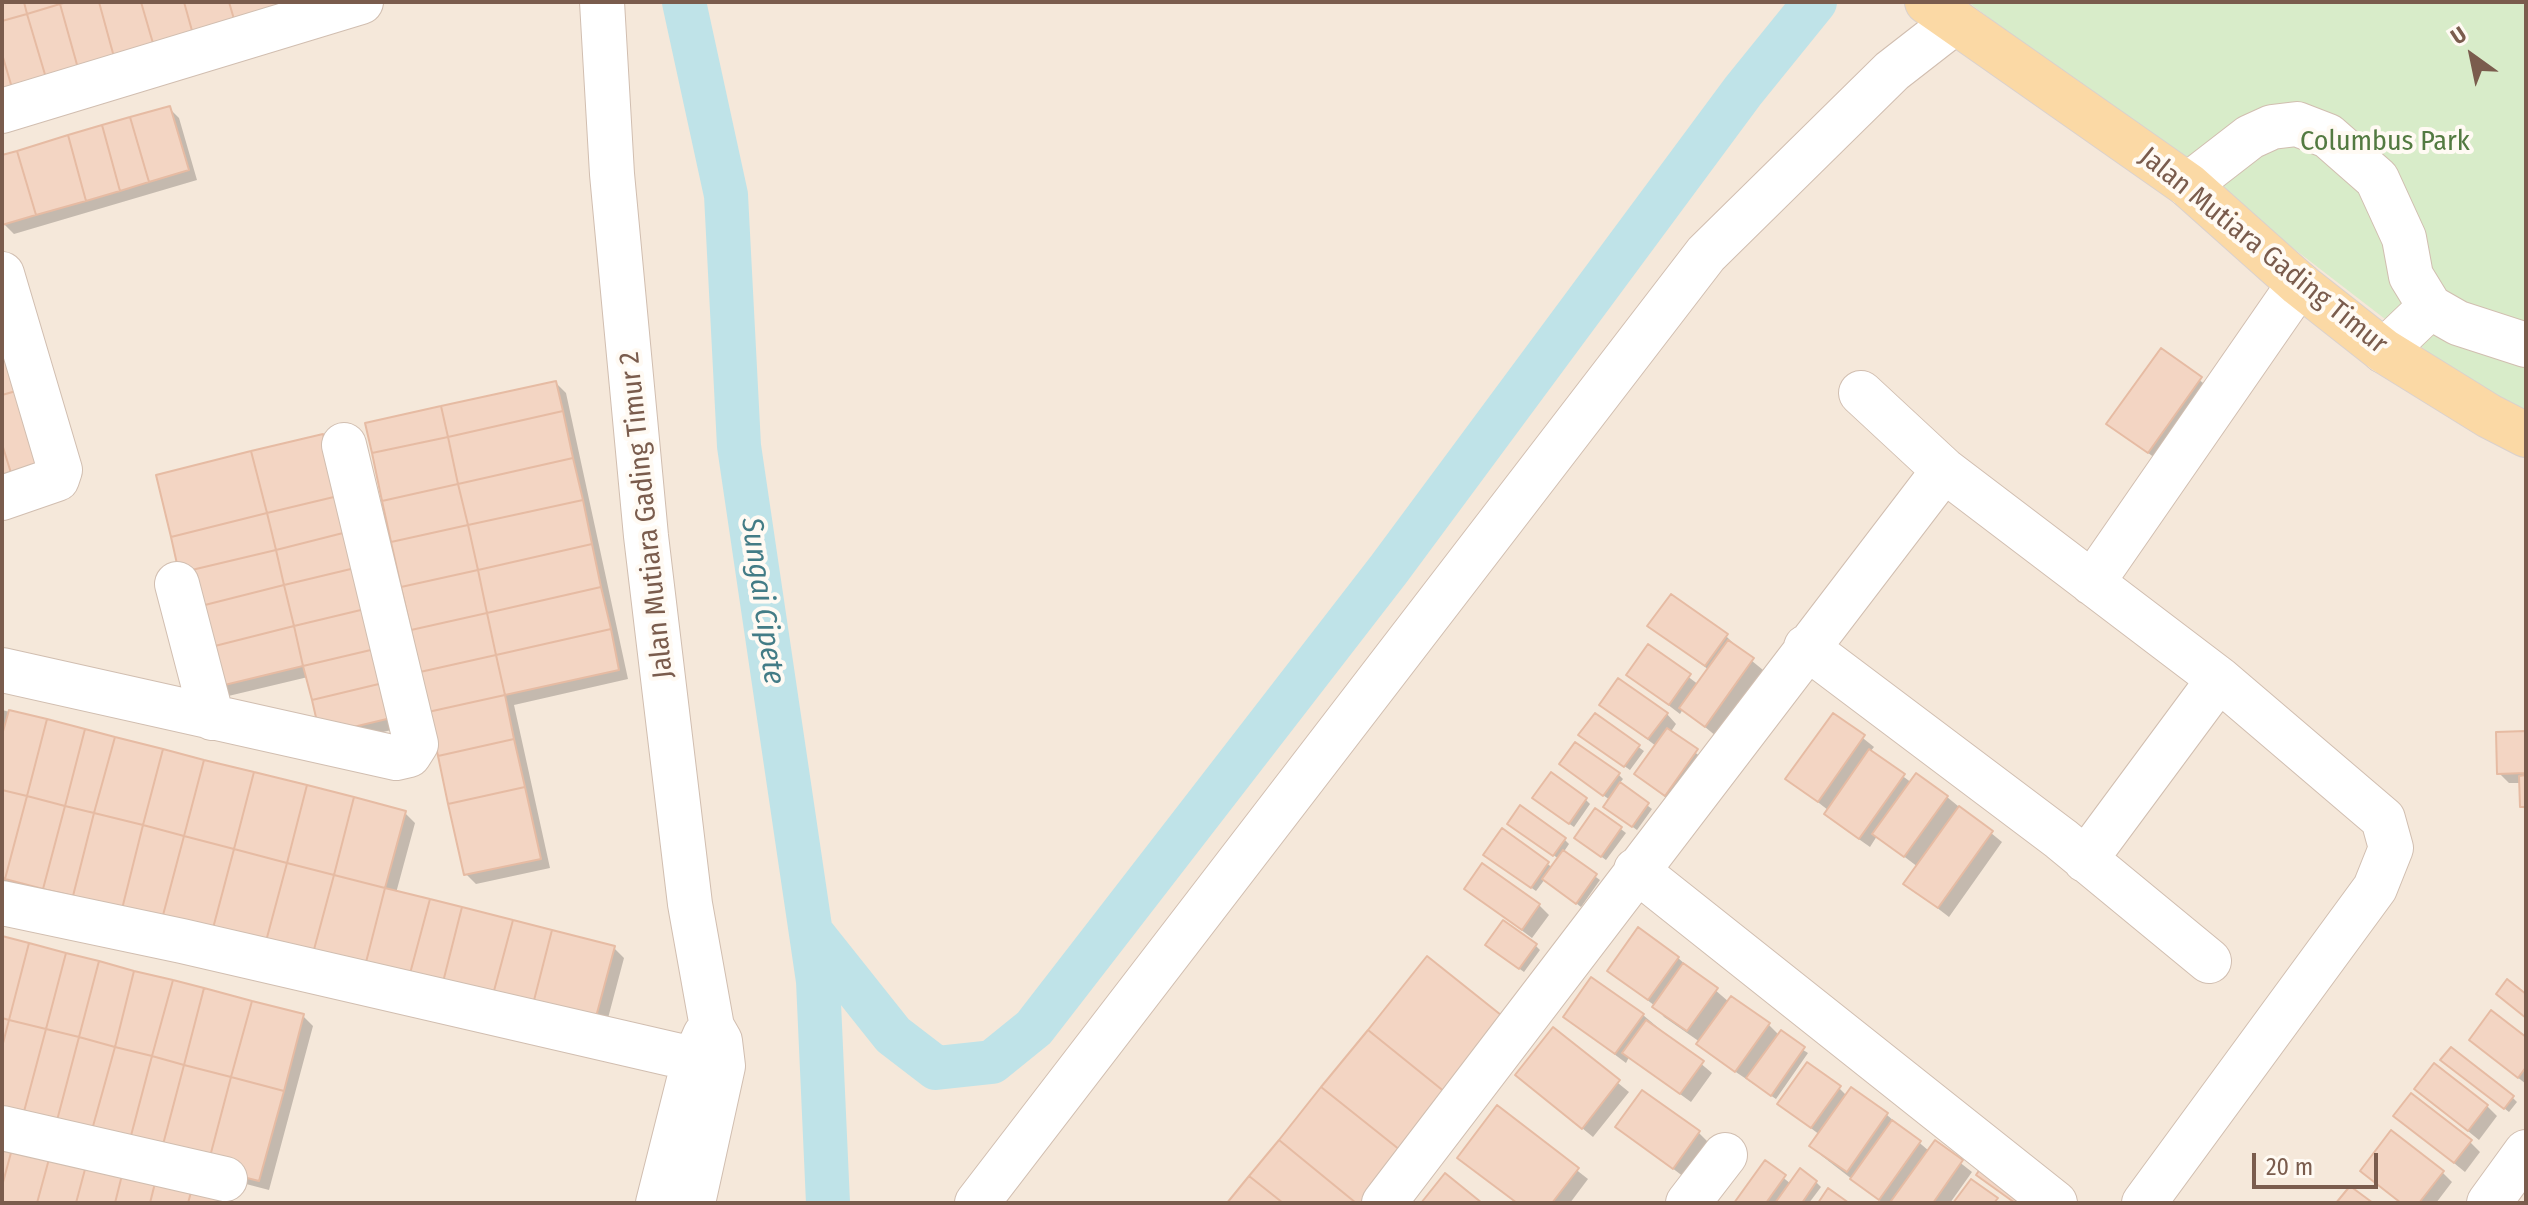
<!DOCTYPE html>
<html>
<head>
<meta charset="utf-8">
<style>
  body { margin:0 }
  #map { position:relative; width:2528px; height:1205px; overflow:hidden; background:#fdf6ec; font-family:"Fira Sans Condensed",sans-serif }
  canvas { display:block }
  .frame { position:absolute; inset:0; border:4px solid #7a5c4d; pointer-events:none }
  .north { position:absolute; left:2432px; top:16px; width:80px; height:80px; -webkit-text-stroke:6px #fffaf3; paint-order:stroke; rotate:327deg; font-size:22px; font-weight:700; line-height:32px; text-align:center; color:#7a5c4d }
  .north::after { content:''; display:block; margin:auto; width:28px; height:36px; background:#7a5c4d; clip-path:polygon(50% 0,100% 100%,50% 72%,0 100%) }
  .scale { position:absolute; left:2252px; top:1153px; width:126px; height:36px; box-sizing:border-box; border:4px solid #7a5c4d; border-top:0; padding-left:10px; font-size:24px; line-height:28px; white-space:nowrap; color:#7a5c4d; -webkit-text-stroke:6px #fffaf3; paint-order:stroke }
</style>
</head>
<body>
<div id="map">
<canvas width="2528" height="1205"></canvas>
<div class="frame"></div>
<div class="north">U</div>
<div class="scale">20 m</div>
</div>
<script>
const g = document.querySelector('canvas').getContext('2d');
g.lineJoin = 'round';
function fillPath(path, color) { g.fillStyle = color; g.fill(path, 'evenodd'); }
const poly = rows => new Path2D(rows.map(r => 'M' + r).join(''));
function stroke(path, color, width, dash) { g.strokeStyle = color; g.lineWidth = width; g.lineCap = dash ? 'butt' : 'round'; g.setLineDash(dash || []); g.stroke(path); }
function label(font, color, halo, rows, align = 'center') {
  g.font = font + ' "Fira Sans Condensed",sans-serif'; g.lineWidth = 8; g.setLineDash([]); g.textBaseline = 'middle'; g.strokeStyle = halo; g.fillStyle = color; for (const [text, x, y, turn = 0] of rows) {
    g.save(); g.translate(x, y); g.rotate((+turn || 0) * Math.PI / 180); g.textAlign = isNaN(turn) ? turn : align; if (halo) g.strokeText(text, 0, 0); g.fillText(text, 0, 0); g.restore();
  }
}
const residential = poly([
  [2,2,2526,2,2526,1203,2,1203]
]);
const green = poly([
  [1968,2,2526,2,2526,411,2459,376,2158,144]
]);
const shadow = poly([
  [169,108,179,118,197,180,14,234,4,224,2,157],
  [2161,351,2211,389,2159,461,2109,424],
  [556,383,566,393,628,679,514,705,550,868,476,884,466,874],
  [322,436,400,728,332,744,308,677,220,698],
  [1650,626,1726,636,1736,646,1735,647,1763,670,1716,736,1683,709,1680,714,1629,675,1649,647,1699,685,1709,670],
  [1602,705,1667,714,1676,724,1670,733,1706,761,1675,805,1636,774,1656,746],
  [2,710,405,813,415,823,396,893,614,948,624,958,603,1037,2,884],
  [1834,715,1874,747,1870,752,1912,783,1947,797,2002,842,1949,917,1906,884,1918,867,1877,836,1870,847,1836,823,1826,813,1828,810,1788,779],
  [1595,716,1644,751,1630,770,1586,739],
  [2526,733,2526,811,2522,806,2521,783,2509,783,2499,773],
  [1575,745,1619,775,1623,779,1619,784,1652,809,1637,830,1610,811,1610,800,1566,769],
  [1586,800,1590,804,1574,827,1539,803],
  [1596,810,1626,833,1606,860,1581,842],
  [1514,828,1565,840,1569,844,1563,853,1600,880,1581,907,1545,879,1536,891,1491,859,1502,831,1553,868,1559,859],
  [1466,889,1539,905,1549,915,1532,938],
  [1639,930,1678,958,1729,1002,1769,1025,1779,1035,1808,1053,1776,1099,1709,1054,1699,1044,1700,1042,1664,1017,1655,1006,1610,971],
  [2,938,303,1016,313,1026,269,1190,2,1120],
  [1535,945,1540,950,1524,972,1492,949],
  [1643,1015,1712,1073,1691,1102,1629,1057,1626,1063,1565,1017],
  [1553,1030,1629,1092,1593,1137,1517,1075],
  [2526,1039,2526,1084,2471,1040],
  [2447,1064,2512,1097,2517,1102,2509,1112],
  [1839,1088,1847,1096,1852,1090,1887,1115,1929,1151,1935,1143,1972,1172,1950,1203,1883,1203,1822,1156,1812,1146,1820,1135,1779,1104],
  [2416,1089,2487,1106,2497,1116,2479,1140],
  [1642,1093,1699,1133,1709,1143,1684,1177,1618,1127],
  [1497,1108,1588,1179,1570,1203,1516,1203,1459,1157],
  [2396,1116,2470,1142,2480,1152,2465,1172],
  [1765,1163,1791,1184,1816,1182,1821,1187,1809,1203,1737,1203],
  [2362,1171,2442,1172,2452,1182,2436,1203,2401,1203]
]);
const canal = poly([
  [684,2,726,195,739,446,818,981,828,1203],
  [811,932,893,1035,936,1068,992,1062,1034,1028,1389,569,1743,91,1815,2]
]);
const building = poly([
  [2,2,24,2,27,14,2,21,2,2],
  [24,2,59,2,60,4,27,14,24,2],
  [67,2,99,2,117,68,81,79,60,4,67,2],
  [99,2,141,2,157,57,117,68,99,2],
  [141,2,184,2,196,45,157,57,141,2],
  [184,2,229,2,238,33,196,45,184,2],
  [229,2,282,2,287,19,238,33,229,2],
  [60,4,81,79,49,88,27,14,60,4],
  [27,14,49,88,15,98,2,54,2,21,27,14],
  [2,54,15,98,2,102,2,54],
  [170,106,189,170,149,182,130,117,170,106],
  [130,117,149,182,120,191,102,125,130,117],
  [102,125,120,191,86,201,68,135,102,125],
  [68,135,86,201,36,215,17,151,68,135],
  [17,151,36,215,2,225,2,155,17,151],
  [2,320,23,389,2,395,2,320],
  [2161,348,2202,377,2148,453,2106,424,2161,348],
  [556,381,563,411,448,437,441,406,556,381],
  [23,389,44,463,11,473,2,444,2,395,23,389],
  [441,406,448,437,372,453,365,423,441,406],
  [563,411,573,458,458,484,448,437,563,411],
  [323,434,338,496,267,513,251,451,323,434],
  [448,437,458,484,382,501,372,453,448,437],
  [2,444,11,473,2,476,2,444],
  [251,451,267,513,171,537,156,475,251,451],
  [573,458,583,500,468,525,458,484,573,458],
  [458,484,468,525,391,542,382,501,458,484],
  [338,496,347,532,276,550,267,513,338,496],
  [583,500,592,544,478,570,468,525,583,500],
  [267,513,276,550,179,573,171,537,267,513],
  [468,525,478,570,401,587,391,542,468,525],
  [347,532,355,568,284,585,276,550,347,532],
  [592,544,601,587,487,613,478,570,592,544],
  [276,550,284,585,189,609,179,573,276,550],
  [355,568,365,609,294,626,284,585,355,568],
  [478,570,487,613,411,630,401,587,478,570],
  [284,585,294,626,199,650,189,609,284,585],
  [601,587,611,629,496,655,487,613,601,587],
  [1671,594,1728,634,1705,666,1647,626,1671,594],
  [365,609,375,649,303,666,294,626,365,609],
  [487,613,496,655,420,672,411,630,487,613],
  [294,626,303,666,208,689,199,650,294,626],
  [611,629,619,670,505,695,496,655,611,629],
  [1728,640,1754,658,1705,727,1679,708,1728,640],
  [1648,644,1691,674,1669,705,1626,675,1648,644],
  [375,649,383,683,312,700,303,666,375,649],
  [496,655,505,695,428,712,420,672,496,655],
  [1618,678,1668,713,1648,739,1599,705,1618,678],
  [383,683,391,718,320,735,312,700,383,683],
  [505,695,514,739,438,756,428,712,505,695],
  [9,710,47,719,27,796,2,790,2,735,9,710],
  [1595,713,1640,745,1624,767,1578,735,1595,713],
  [1833,713,1865,735,1818,802,1785,779,1833,713],
  [47,719,85,729,65,806,27,796,47,719],
  [1667,728,1698,749,1665,796,1634,774,1667,728],
  [85,729,115,737,94,813,65,806,85,729],
  [2526,731,2526,773,2497,774,2496,732,2526,731],
  [115,737,163,749,143,825,94,813,115,737],
  [514,739,525,787,448,804,438,756,514,739],
  [1575,742,1620,773,1603,796,1559,764,1575,742],
  [163,749,204,760,184,836,143,825,163,749],
  [1869,749,1905,774,1859,839,1824,814,1869,749],
  [204,760,254,772,234,849,184,836,204,760],
  [254,772,307,785,287,863,234,849,254,772],
  [1551,772,1587,798,1569,824,1532,798,1551,772],
  [1916,773,1948,796,1904,857,1872,834,1916,773],
  [2526,775,2526,807,2520,807,2519,776,2526,775],
  [1620,782,1649,803,1632,827,1603,807,1620,782],
  [307,785,354,797,334,875,287,863,307,785],
  [525,787,541,859,464,875,448,804,525,787],
  [2,790,27,796,5,879,2,878,2,790],
  [27,796,65,806,43,889,5,879,27,796],
  [354,797,406,811,385,888,334,875,354,797],
  [1520,805,1566,838,1553,856,1507,824,1520,805],
  [65,806,94,813,73,896,43,889,65,806],
  [1959,806,1993,831,1938,908,1903,884,1959,806],
  [1595,808,1622,827,1601,857,1574,838,1595,808],
  [94,813,143,825,122,909,73,896,94,813],
  [143,825,184,836,162,919,122,909,143,825],
  [1502,828,1549,862,1531,888,1483,855,1502,828],
  [184,836,234,849,212,932,162,919,184,836],
  [234,849,287,863,265,945,212,932,234,849],
  [1563,850,1597,874,1576,904,1542,879,1563,850],
  [287,863,334,875,312,957,265,945,287,863],
  [1482,863,1540,904,1522,930,1464,889,1482,863],
  [334,875,385,888,364,970,312,957,334,875],
  [385,888,430,899,408,981,364,970,385,888],
  [430,899,462,907,441,990,408,981,430,899],
  [462,907,513,920,491,1002,441,990,462,907],
  [513,920,552,930,531,1012,491,1002,513,920],
  [1503,920,1537,944,1519,969,1485,945,1503,920],
  [1638,927,1679,957,1648,1000,1607,971,1638,927],
  [552,930,615,946,593,1028,531,1012,552,930],
  [2,936,29,943,9,1020,2,1018,2,936],
  [29,943,66,953,46,1029,9,1020,29,943],
  [66,953,99,961,79,1037,46,1029,66,953],
  [1427,956,1511,1023,1451,1097,1368,1030,1427,956],
  [99,961,134,971,115,1047,79,1037,99,961],
  [1683,963,1718,988,1687,1031,1652,1007,1683,963],
  [134,971,173,980,152,1056,115,1047,134,971],
  [1591,977,1644,1014,1615,1054,1563,1017,1591,977],
  [2507,979,2526,994,2526,1018,2496,994,2507,979],
  [173,980,204,988,184,1065,152,1056,173,980],
  [204,988,252,1001,231,1077,184,1065,204,988],
  [1731,996,1770,1023,1735,1072,1696,1044,1731,996],
  [252,1001,304,1014,284,1091,231,1077,252,1001],
  [2491,1010,2526,1037,2526,1067,2518,1078,2469,1040,2491,1010],
  [2,1018,9,1020,2,1047,2,1018],
  [9,1020,46,1029,22,1119,2,1114,2,1047,9,1020],
  [1646,1020,1704,1061,1680,1094,1622,1053,1646,1020],
  [1553,1027,1620,1080,1582,1129,1515,1075,1553,1027],
  [46,1029,79,1037,55,1128,22,1119,46,1029],
  [1368,1030,1451,1097,1405,1154,1321,1087,1368,1030],
  [1781,1030,1805,1047,1771,1096,1746,1078,1781,1030],
  [79,1037,115,1047,90,1137,55,1128,79,1037],
  [115,1047,152,1056,128,1147,90,1137,115,1047],
  [2451,1047,2514,1096,2504,1109,2440,1060,2451,1047],
  [152,1056,184,1065,160,1156,128,1147,152,1056],
  [1807,1062,1841,1086,1811,1128,1777,1104,1807,1062],
  [2434,1063,2488,1105,2468,1131,2414,1089,2434,1063],
  [184,1065,231,1077,207,1168,160,1156,184,1065],
  [231,1077,284,1091,259,1181,207,1168,231,1077],
  [1321,1087,1405,1154,1365,1203,1356,1203,1279,1140,1321,1087],
  [1851,1087,1888,1113,1847,1172,1809,1146,1851,1087],
  [1642,1090,1700,1131,1673,1169,1615,1127,1642,1090],
  [2411,1093,2472,1140,2454,1163,2393,1116,2411,1093],
  [1497,1105,1579,1168,1552,1203,1517,1203,1457,1158,1497,1105],
  [1892,1120,1921,1141,1879,1200,1850,1179,1892,1120],
  [2391,1130,2444,1171,2419,1203,2401,1203,2360,1171,2391,1130],
  [2,1135,15,1138,2,1186,2,1135],
  [15,1138,52,1148,37,1203,2,1203,2,1186,15,1138],
  [1279,1140,1356,1203,1283,1203,1249,1176,1279,1140],
  [1935,1140,1963,1160,1933,1203,1894,1203,1891,1201,1935,1140],
  [52,1148,88,1158,76,1203,37,1203,52,1148],
  [88,1158,124,1167,115,1203,76,1203,88,1158],
  [1765,1160,1786,1175,1766,1203,1734,1203,1765,1160],
  [1982,1166,2033,1203,2015,1203,1976,1175,1982,1166],
  [124,1167,157,1175,150,1203,115,1203,124,1167],
  [1800,1168,1817,1181,1802,1203,1775,1203,1800,1168],
  [1445,1173,1482,1203,1421,1203,1445,1173],
  [157,1175,193,1185,188,1203,150,1203,157,1175],
  [1249,1176,1283,1203,1227,1203,1249,1176],
  [1971,1179,1998,1198,1994,1203,1953,1203,1971,1179],
  [193,1185,231,1194,229,1203,188,1203,193,1185],
  [2350,1186,2373,1203,2336,1203,2350,1186],
  [1828,1188,1849,1203,1818,1203,1828,1188]
]);
const minor = poly([
  [602,2,612,174,646,536,690,904,712,1027,720,1041,723,1066,693,1203],
  [2,111,361,2],
  [2188,185,2250,137,2272,127,2297,124,2328,136,2377,179,2404,238,2411,276,2430,307,2458,323,2526,345],
  [2,274,60,470,57,479,2,498],
  [2384,351,2430,307],
  [1861,393,1944,470,2219,679,2383,819,2391,848,2375,888,2144,1203],
  [2092,583,2299,284],
  [177,584,212,718],
  [1806,647,2061,839,2209,961],
  [2,670,396,758,409,755,416,744,344,445],
  [2085,860,2219,679],
  [1636,870,2055,1203],
  [2,903,182,941,723,1066],
  [2,1128,225,1179],
  [658,1203,694,1060,705,1035],
  [977,1203,1706,254,1892,71,1955,22],
  [1384,1203,1944,470],
  [1688,1203,1725,1155],
  [2489,1203,2526,1152]
]);
const major = poly([
  [1927,2,2188,185,2299,284,2384,351,2489,416,2526,435]
]);
const parkNames = [
  ["Columbus Park",2385,142]
];
const streetNames = [
  ["Jalan Mutiara Gading Timur",2263,251,39],
  ["Jalan Mutiara Gading Timur 2",647,515,-96]
];
const waterNames = [
  ["Sungai Cipete",762,601,82]
];
fillPath(residential, '#f5e8da');
fillPath(green, '#d8ecc9');
fillPath(shadow, '#0003');
stroke(canal, '#bfe3e8', 44);
fillPath(building, '#f3d5c3');
stroke(building, '#e6bba3', 2);
stroke(minor, '#d1beb0', 46);
stroke(major, '#dad1cd', 46);
stroke(minor, '#fff', 44);
stroke(major, '#fbd9a5', 44);
label('28px', '#537a41', '#fffaf3', parkNames);
label('28px', '#7a5c4d', '#fffaf3', streetNames);
label('italic 30px', '#437c86', '#fffaf3', waterNames);
</script>
</body>
</html>
